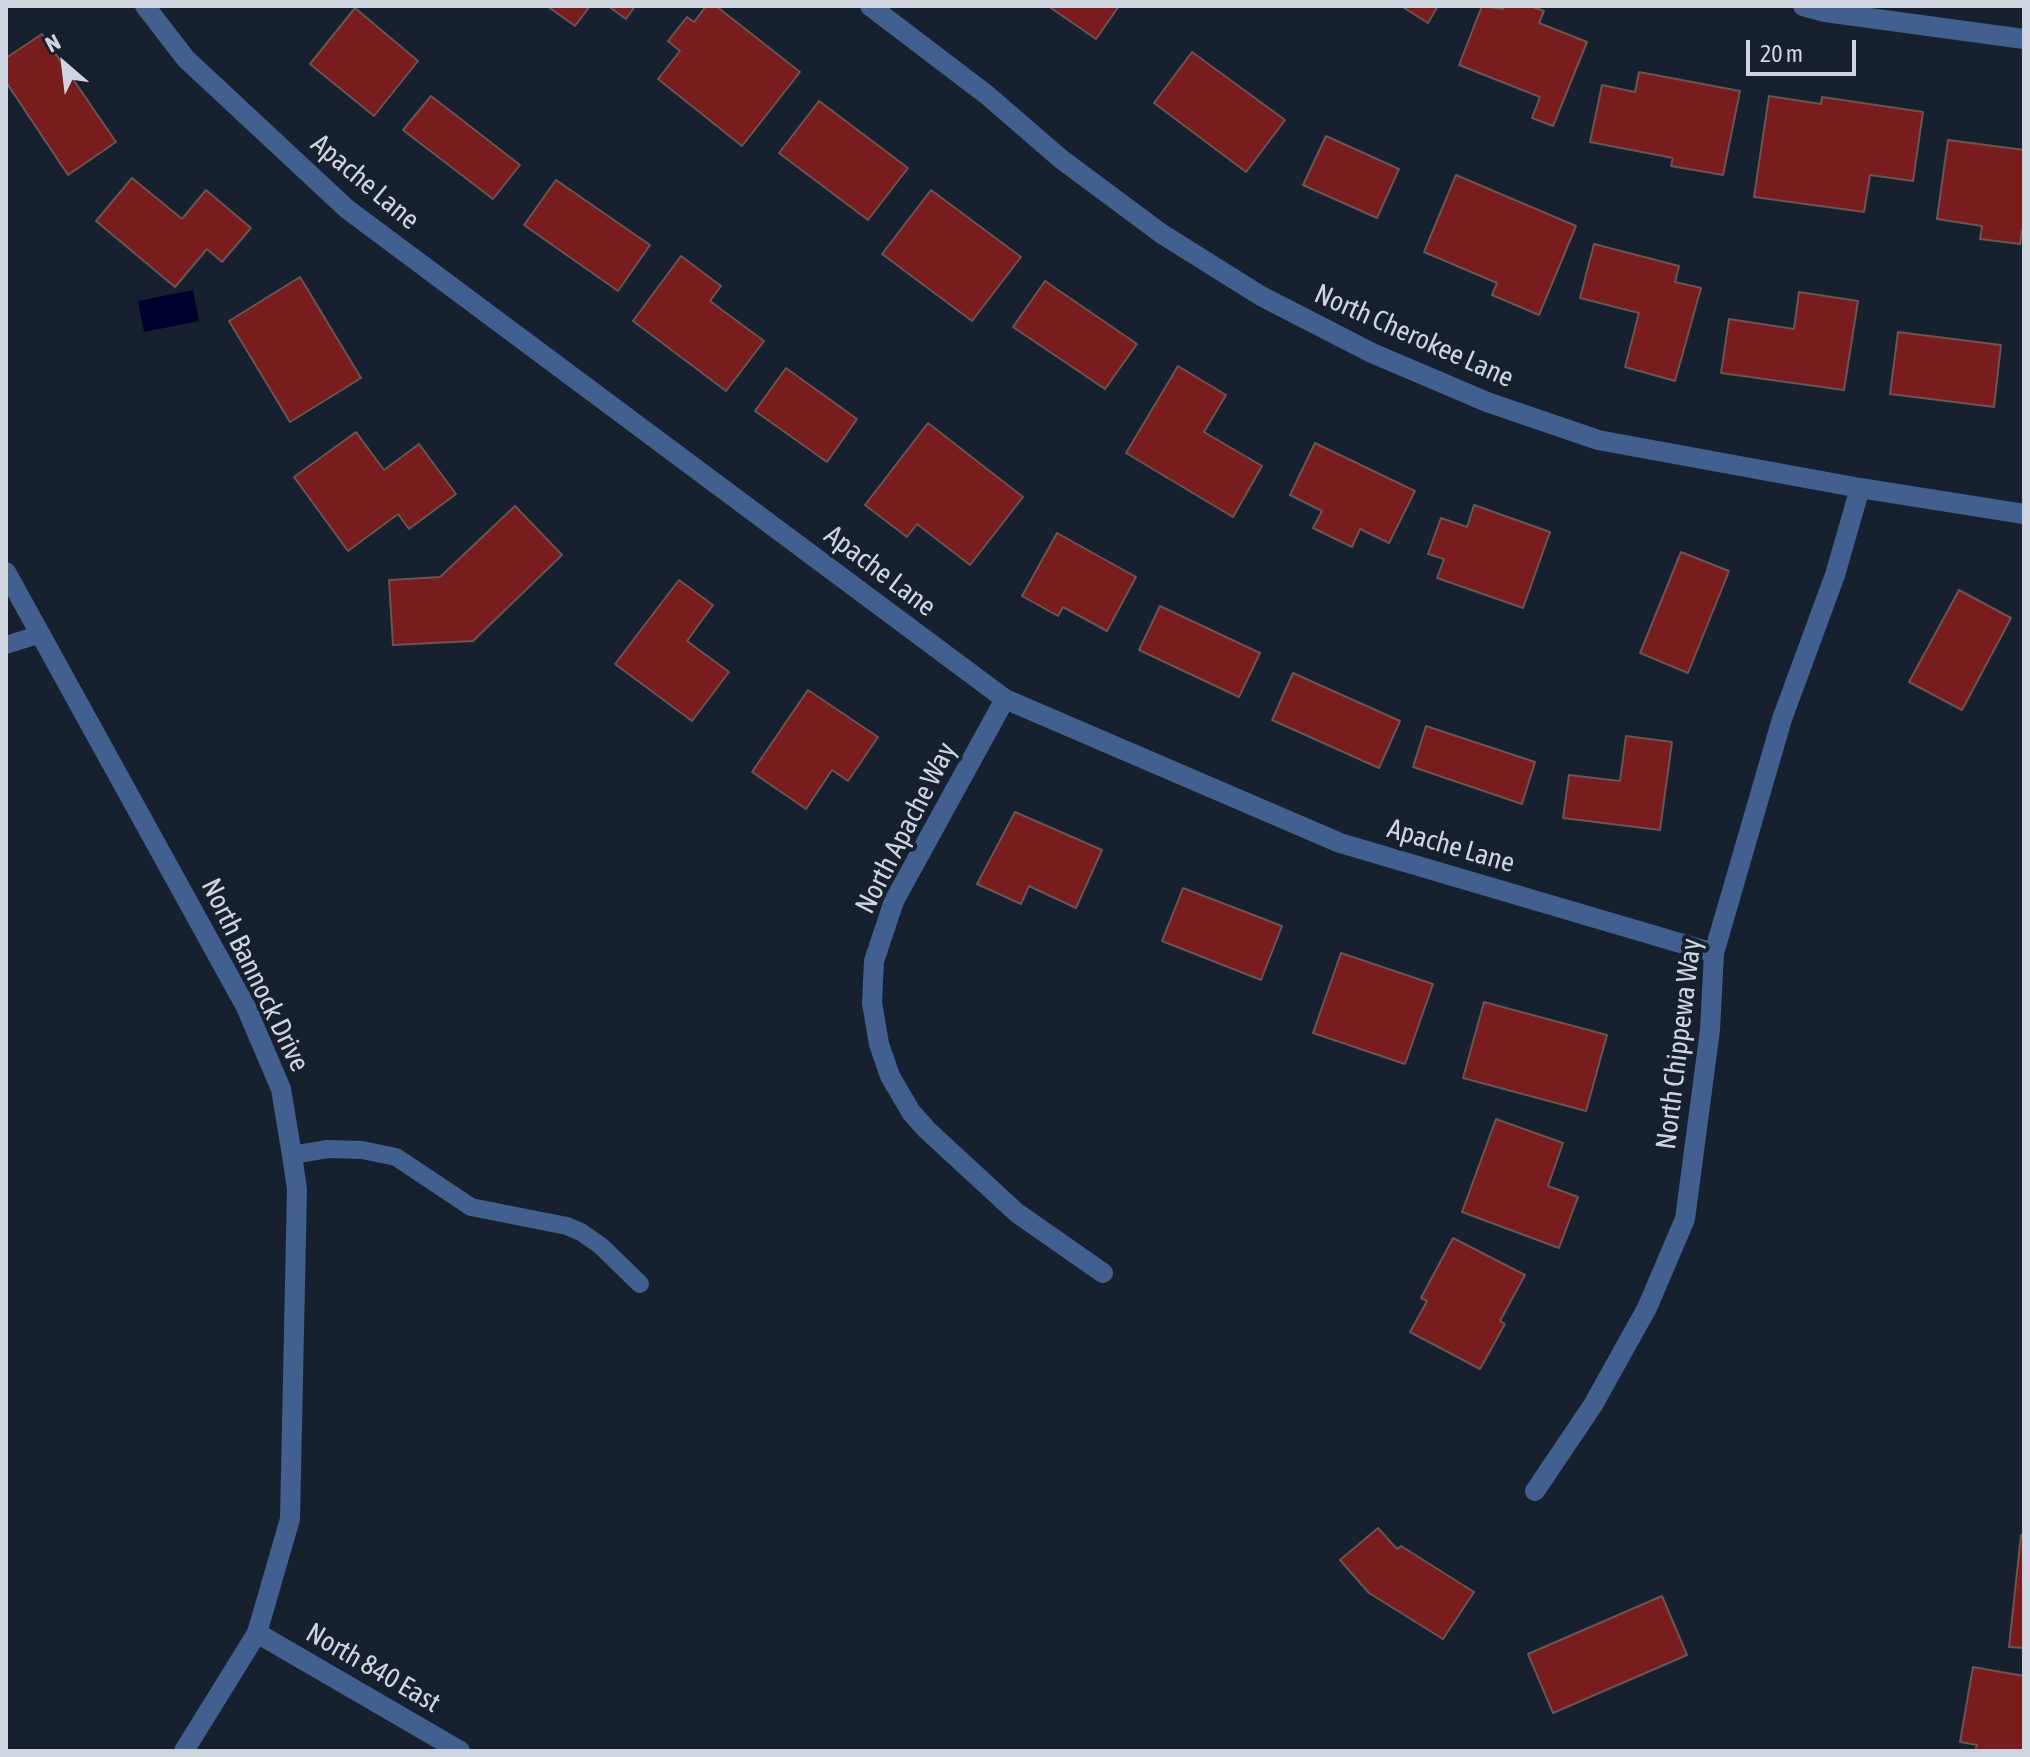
<!DOCTYPE html>
<html>
<head>
<meta charset="utf-8">
<style>
  body { margin:0 }
  #map { position:relative; width:2030px; height:1757px; overflow:hidden; background:#16202f; font-family:"Asap Condensed",sans-serif }
  canvas { display:block }
  .frame { position:absolute; inset:0; border:8px solid #ced5df; pointer-events:none }
  .north { position:absolute; left:24px; top:24px; width:80px; height:80px; -webkit-text-stroke:6px #16202f; paint-order:stroke; rotate:332deg; font-size:22px; font-weight:700; line-height:32px; text-align:center; color:#ced5df }
  .north::after { content:''; display:block; margin:auto; width:28px; height:36px; background:#ced5df; clip-path:polygon(50% 0,100% 100%,50% 72%,0 100%) }
  .scale { position:absolute; left:1746px; top:40px; width:110px; height:36px; box-sizing:border-box; border:4px solid #ced5df; border-top:0; padding-left:10px; font-size:24px; line-height:28px; white-space:nowrap; color:#ced5df; -webkit-text-stroke:6px #16202f; paint-order:stroke }
</style>
</head>
<body>
<div id="map">
<canvas width="2030" height="1757"></canvas>
<div class="frame"></div>
<div class="north">N</div>
<div class="scale">20 m</div>
</div>
<script>
const g = document.querySelector('canvas').getContext('2d');
g.lineJoin = 'round';
function fillPath(path, color) { g.fillStyle = color; g.fill(path, 'evenodd'); }
const poly = rows => new Path2D(rows.map(r => 'M' + r).join(''));
function stroke(path, color, width, dash) { g.strokeStyle = color; g.lineWidth = width; g.lineCap = dash ? 'butt' : 'round'; g.setLineDash(dash || []); g.stroke(path); }
function label(font, color, halo, rows, align = 'center') {
  g.font = font + ' "Asap Condensed",sans-serif'; g.lineWidth = 8; g.setLineDash([]); g.textBaseline = 'middle'; g.strokeStyle = halo; g.fillStyle = color; for (const [text, x, y, turn = 0] of rows) {
    g.save(); g.translate(x, y); g.rotate((+turn || 0) * Math.PI / 180); g.textAlign = isNaN(turn) ? turn : align; if (halo) g.strokeText(text, 0, 0); g.fillText(text, 0, 0); g.restore();
  }
}
const water = poly([
  [193,290,199,321,144,332,138,301]
]);
const building = poly([
  [547,6,590,6,575,26,547,6],
  [608,6,635,6,626,19,608,6],
  [706,6,716,6,800,72,742,146,658,79,680,51,668,41,687,17,694,22,706,6],
  [1048,6,1119,6,1096,39,1048,6],
  [1401,6,1438,6,1428,23,1401,6],
  [1482,6,1503,9,1504,6,1530,6,1544,11,1539,23,1587,42,1553,126,1532,118,1540,97,1459,65,1482,6],
  [355,8,418,61,374,116,310,64,355,8],
  [42,34,116,142,68,175,6,82,6,58,42,34],
  [1192,52,1285,120,1246,172,1154,103,1192,52],
  [1639,72,1740,91,1723,175,1671,166,1673,158,1590,142,1602,85,1635,92,1639,72],
  [431,96,520,165,493,199,403,130,431,96],
  [1769,96,1821,104,1822,97,1923,112,1913,181,1870,175,1864,212,1754,197,1769,96],
  [819,101,908,168,868,220,779,153,819,101],
  [1326,136,1399,169,1377,218,1303,185,1326,136],
  [1948,140,2024,150,2024,230,2022,230,2020,244,1980,239,1982,226,1937,219,1948,140],
  [1456,175,1576,226,1539,315,1492,295,1497,283,1424,252,1456,175],
  [132,178,182,219,206,190,251,228,222,262,207,249,175,287,96,221,132,178],
  [556,180,650,245,618,291,524,225,556,180],
  [931,190,1021,257,972,321,882,254,931,190],
  [1594,244,1679,266,1675,282,1701,288,1675,381,1625,367,1639,313,1580,298,1594,244],
  [681,256,721,286,710,301,764,341,726,391,633,321,681,256],
  [300,277,361,378,290,422,229,321,300,277],
  [1045,281,1137,344,1105,389,1013,327,1045,281],
  [1799,292,1858,301,1844,390,1721,373,1729,319,1794,329,1799,292],
  [1898,332,2001,345,1994,407,1890,394,1898,332],
  [1178,366,1226,395,1204,432,1262,466,1233,517,1126,453,1178,366],
  [786,368,857,419,827,462,755,411,786,368],
  [928,423,1023,497,970,565,917,524,907,537,865,505,928,423],
  [356,432,384,470,419,444,456,494,409,529,398,514,348,551,294,477,356,432],
  [1315,443,1415,491,1389,543,1360,529,1352,547,1313,528,1322,511,1290,495,1315,443],
  [1474,505,1550,532,1523,608,1437,578,1444,559,1428,554,1441,518,1467,527,1474,505],
  [515,506,562,555,473,641,393,645,389,580,440,577,515,506],
  [1057,533,1136,577,1107,631,1063,607,1058,616,1022,596,1057,533],
  [1681,552,1729,571,1688,673,1640,653,1681,552],
  [679,580,713,605,687,641,729,672,692,721,615,664,679,580],
  [1959,590,2011,618,1962,710,1909,682,1959,590],
  [1160,606,1260,653,1239,697,1139,650,1160,606],
  [1293,673,1400,721,1379,768,1272,720,1293,673],
  [808,690,878,737,848,781,832,770,806,809,752,772,808,690],
  [1426,726,1535,762,1522,804,1413,767,1426,726],
  [1626,736,1672,742,1660,830,1563,818,1569,775,1620,781,1626,736],
  [1015,812,1102,850,1076,908,1029,886,1021,904,977,884,1015,812],
  [1183,888,1282,926,1261,980,1162,941,1183,888],
  [1341,953,1433,984,1405,1064,1313,1033,1341,953],
  [1484,1002,1607,1035,1586,1111,1463,1078,1484,1002],
  [1496,1119,1563,1143,1548,1186,1578,1197,1559,1248,1462,1212,1496,1119],
  [1453,1238,1525,1275,1500,1321,1505,1324,1480,1369,1410,1332,1427,1301,1421,1298,1453,1238],
  [1378,1528,1397,1549,1401,1546,1474,1592,1443,1639,1369,1593,1340,1560,1378,1528],
  [2021,1535,2024,1536,2024,1648,2009,1647,2021,1535],
  [1662,1596,1687,1655,1553,1713,1528,1654,1662,1596],
  [1973,1667,2024,1676,2024,1751,1975,1751,1977,1745,1960,1742,1973,1667]
]);
const service = poly([
  [6,645,41,634],
  [292,1155,328,1149,362,1150,396,1157,471,1207,567,1226,581,1232,601,1246,640,1284]
]);
const minor = poly([
  [145,6,186,59,347,209,1005,699,1340,843,1714,953],
  [870,6,987,95,1061,159,1162,234,1261,296,1372,353,1487,402,1598,440,1860,488,2024,514],
  [1803,6,1825,12,2024,39],
  [1005,699,894,901,874,961,872,1003,879,1044,890,1076,911,1112,927,1130,1017,1213,1103,1273],
  [1535,1491,1593,1405,1647,1308,1685,1219,1710,1030,1714,953,1782,719,1835,575,1860,488],
  [257,1633,460,1751]
]);
const tertiary = poly([
  [6,572,246,1007,281,1089,292,1155,297,1189,290,1519,257,1633,184,1751]
]);
const streetNames = [
  ["Apache Lane",365,182,40],
  ["North Cherokee Lane",1414,336,24],
  ["Apache Lane",880,571,37],
  ["North Apache Way",906,828,-63],
  ["Apache Lane",1451,846,16],
  ["North Bannock Drive",255,975,64],
  ["North Chippewa Way",1679,1044,-83],
  ["North 840 East",373,1668,30]
];
fillPath(water, '#00002f');
fillPath(building, '#781c1d');
stroke(building, '#6b5452', 2);
stroke(service, '#41608f', 18);
stroke(minor, '#41608f', 20);
stroke(tertiary, '#41608f', 20);
label('28px', '#ced5df', '#16202f', streetNames);
</script>
</body>
</html>
